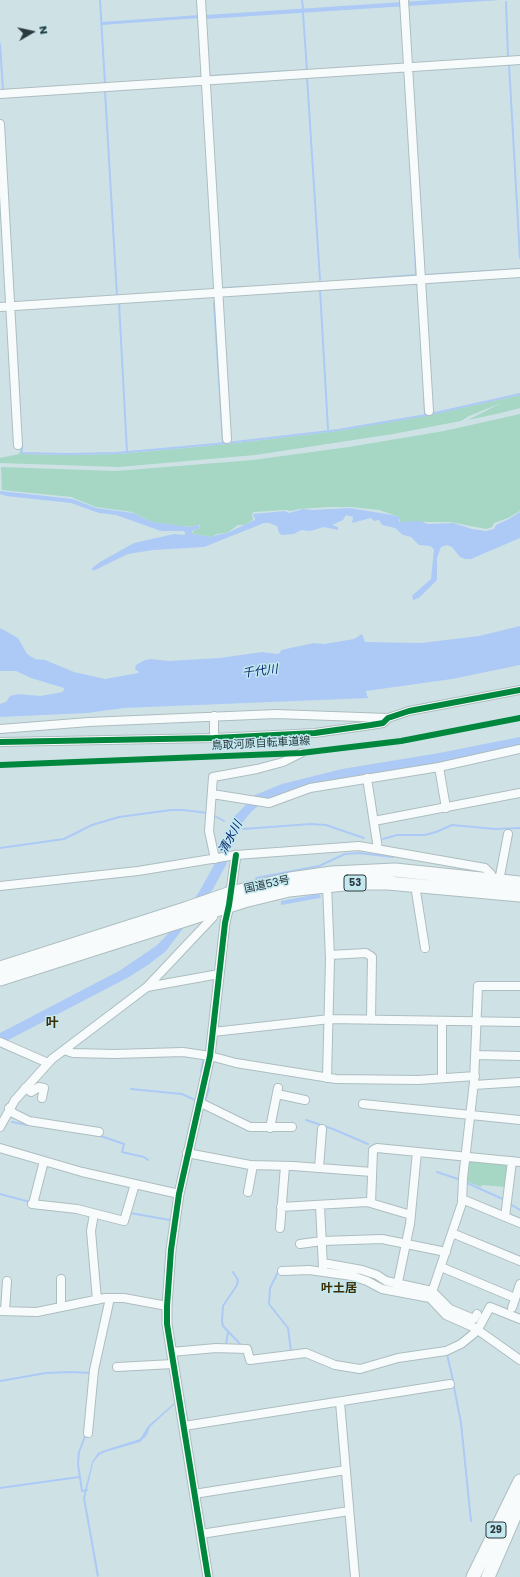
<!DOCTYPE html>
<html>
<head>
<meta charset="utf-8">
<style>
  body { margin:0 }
  #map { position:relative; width:520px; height:1577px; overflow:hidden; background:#cee2e6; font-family:Poppins,sans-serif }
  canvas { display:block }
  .north { position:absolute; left:12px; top:12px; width:40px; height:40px; -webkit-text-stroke:3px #c3e8f0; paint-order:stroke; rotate:81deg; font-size:11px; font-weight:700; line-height:16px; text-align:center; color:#2a393c }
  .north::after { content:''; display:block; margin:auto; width:14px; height:18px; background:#2a393c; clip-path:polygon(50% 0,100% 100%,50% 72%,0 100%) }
</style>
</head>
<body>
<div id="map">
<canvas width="520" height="1577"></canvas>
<div class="north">N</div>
</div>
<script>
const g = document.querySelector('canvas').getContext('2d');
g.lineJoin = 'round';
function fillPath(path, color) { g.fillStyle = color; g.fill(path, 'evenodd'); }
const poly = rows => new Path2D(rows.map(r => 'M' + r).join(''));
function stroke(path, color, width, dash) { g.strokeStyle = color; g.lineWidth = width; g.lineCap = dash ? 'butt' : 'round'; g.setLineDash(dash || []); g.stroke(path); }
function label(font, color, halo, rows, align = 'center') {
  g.font = font + ' Poppins,"Noto Sans JP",sans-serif'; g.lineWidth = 3; g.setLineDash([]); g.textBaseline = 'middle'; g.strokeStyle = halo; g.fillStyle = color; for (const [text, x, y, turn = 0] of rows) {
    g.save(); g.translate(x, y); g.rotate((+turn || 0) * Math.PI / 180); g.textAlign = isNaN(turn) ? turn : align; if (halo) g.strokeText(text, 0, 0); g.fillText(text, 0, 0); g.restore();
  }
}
const green = poly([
  [520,395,520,408,501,413,468,420,501,403,469,416,461,421,393,434,255,455,119,467,0,463,0,458,19,454,21,448,22,454,65,455,118,454,228,444,337,431,425,416],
  [520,414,520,511,508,518,494,523,492,527,486,529,450,522,400,522,399,517,379,510,351,507,329,507,299,509,291,511,285,510,254,512,252,514,253,520,245,525,238,525,227,533,217,534,212,537,192,534,193,531,200,528,200,525,187,527,152,522,132,512,96,507,71,497,2,490,1,467,116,471,253,460,349,447,444,431],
  [469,1161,505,1164,508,1167,505,1187,482,1185,481,1187,466,1181]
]);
const water = poly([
  [433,0,501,0,206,19,206,15],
  [199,15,199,18,102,25,101,22],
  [0,491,73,499,96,508,133,513,152,522,188,527,199,525,200,528,192,531,192,534,212,537,217,535,227,533,255,520,253,514,285,511,289,513,303,509,312,510,350,508,392,515,399,517,399,522,419,521,428,524,453,523,472,529,486,531,494,529,496,525,509,519,520,512,520,538,471,559,465,559,460,557,452,547,447,545,441,547,437,558,437,580,419,598,413,600,412,596,415,593,431,579,434,549,430,546,419,545,411,537,403,535,395,528,382,525,379,520,374,521,371,518,367,519,352,523,353,517,346,515,343,520,332,525,338,527,338,530,324,527,310,531,301,530,294,534,282,535,279,533,277,526,269,523,264,523,204,547,153,550,128,554,93,571,92,568,100,562,134,543,174,534,185,535,185,533,184,531,161,531,116,515,99,513,71,503,6,496,0,494],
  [520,626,520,665,452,679,366,691,367,696,369,698,124,708,87,713,0,717,0,704,6,702,10,696,18,694,40,696,63,692,64,688,31,678,16,671,0,671,0,628,18,638,27,654,35,659,45,660,74,672,105,679,138,673,139,672,135,669,136,665,145,660,152,659,168,661,220,658,262,652,277,654,280,653,281,650,314,643,324,644,354,639,362,634,365,642,421,643,479,636],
  [520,737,520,747,444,762,342,778,297,789,268,798,251,812,243,822,231,847,226,865,213,889,166,951,148,965,129,977,10,1039,0,1046,0,1033,119,971,156,946,167,935,199,892,213,867,234,817,255,795,282,784,342,769,439,753],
  [318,894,321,896,320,898,281,905,281,901],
  [174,1403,175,1404,150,1427,147,1435,140,1442,105,1452,99,1455,93,1463,85,1498,99,1576,97,1577,83,1498,92,1462,98,1453,105,1450,140,1439,148,1426]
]);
const stream = poly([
  [100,0,105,84],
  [302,0,303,8],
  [506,2,508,56],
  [303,13,307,71],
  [0,44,3,90],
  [509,64,520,258],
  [210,76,290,71],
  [307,77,320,280],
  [105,91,117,296],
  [414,223,416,274],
  [424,275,520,269],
  [365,279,416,275],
  [224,288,241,287],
  [320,290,328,429],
  [119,303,127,452],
  [214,303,223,443],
  [17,358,20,413],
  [424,391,425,414],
  [22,443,22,453,66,454,117,453,227,443,338,430,426,415,520,394],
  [215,816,224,821],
  [243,829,311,824,326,825,364,838],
  [383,839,397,835,425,835,436,832,452,825,495,829,520,828],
  [0,848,64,839,92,825,119,817,171,810,183,810,208,813],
  [256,878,319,866,345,854,359,853,393,857],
  [201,1072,203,1061],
  [131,1089,182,1094,195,1100],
  [205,1102,209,1088],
  [306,1120,333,1129,368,1144],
  [12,1122,28,1125],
  [98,1135,124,1144,122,1152,144,1157,148,1160],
  [437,1172,461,1180],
  [465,1182,505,1200],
  [0,1194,30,1202],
  [510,1204,520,1210],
  [130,1213,170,1220],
  [279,1270,270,1288,269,1304,288,1328,291,1351],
  [233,1272,238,1280,237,1285,223,1306,222,1321,223,1326,242,1346],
  [226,1345,228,1331],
  [447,1354,453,1380],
  [0,1381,46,1373,71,1372,91,1373],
  [454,1387,461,1423,471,1521],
  [86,1434,79,1452,78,1464,82,1491,87,1490],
  [0,1488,79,1477]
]);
const minor = poly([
  [201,0,227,439],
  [404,0,429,411],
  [0,94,520,60],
  [0,124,18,445],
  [0,307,520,273],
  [0,729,89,722,276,714,388,718],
  [214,738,214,716],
  [0,742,214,738,315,733,371,725,383,723,388,718,409,711,520,690],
  [439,767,446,808],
  [367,778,378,849],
  [212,794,269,803,310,788,439,767,520,749],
  [374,821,520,793],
  [215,859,209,831,213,777,257,769,283,762,301,753],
  [499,881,508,834],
  [415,885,425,948],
  [0,886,138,871,236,855,359,846,485,868,491,874,493,880],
  [330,955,366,953,372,957,371,1019],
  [147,987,219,974],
  [213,1032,330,1019,520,1022],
  [0,1042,48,1063],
  [64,1050,73,1053,114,1054,183,1052,210,1056,236,1063,336,1079,418,1080,475,1076],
  [476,1055,520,1056],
  [327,1078,330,959,327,885],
  [442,1078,442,1021],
  [474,1085,520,1082],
  [25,1088,31,1092,39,1087,44,1088,42,1098],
  [277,1094,305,1100],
  [199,1102,250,1127,292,1127],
  [363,1104,520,1120],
  [9,1108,13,1113,29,1121,99,1132],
  [0,1127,15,1100,52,1059,147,987,213,917],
  [270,1128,278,1088],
  [0,1148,82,1172,179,1194],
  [187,1153,250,1165,293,1166,372,1172],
  [319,1168,322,1129],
  [248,1192,253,1165],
  [462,1199,520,1223],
  [371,1203,373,1150,377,1148,520,1162],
  [32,1204,77,1209,124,1221,135,1184],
  [33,1204,44,1161],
  [320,1205,323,1268],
  [281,1207,367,1202,411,1215],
  [94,1214,91,1231,97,1300],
  [505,1217,512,1161],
  [280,1228,285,1166],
  [452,1233,520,1261],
  [300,1244,322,1241,382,1239,446,1252],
  [323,1263,362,1270,377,1275,386,1281,432,1291,450,1309,474,1319,477,1314],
  [441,1267,515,1298],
  [282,1271,309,1270,352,1276,367,1281,382,1289,430,1298,446,1315,475,1328,520,1360],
  [397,1287,410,1224,417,1152],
  [430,1298,462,1203,463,1178,474,1082,478,986,520,986],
  [61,1307,61,1279],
  [512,1308,520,1284],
  [0,1311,37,1312,105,1298,124,1298,167,1306],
  [5,1311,7,1281],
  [171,1352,216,1348,247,1349,250,1360,306,1353,335,1365,360,1369,398,1358,446,1351,461,1344,477,1331,490,1307,520,1319],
  [117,1367,173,1364],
  [340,1402,355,1577],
  [184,1426,450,1384],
  [88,1433,94,1370,110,1298],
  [194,1494,346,1470],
  [201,1534,349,1511]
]);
const tertiary = poly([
  [208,1577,167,1324,167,1306,171,1250,179,1194,210,1056,225,923,229,905,236,855]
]);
const trunk = poly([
  [0,968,185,909,231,893,290,879,332,873,395,870,520,883],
  [0,979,244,901,289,890,353,883,388,883,520,895],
  [473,1577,520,1481],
  [488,1577,520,1503]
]);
const cycleway = poly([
  [0,742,214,738,315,733,371,725,383,723,388,718,409,711,520,690],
  [0,765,301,753,401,741,520,718],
  [208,1577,167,1324,167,1306,171,1250,179,1194,210,1056,225,923,229,905,236,855]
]);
const shields = [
  [355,883,22],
  [496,1530,20]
];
const shieldNames = [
  ["53",355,883],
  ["29",496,1530]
];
const streetNames = [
  ["鳥取河原自転車道線",261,744,-3],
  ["国道53号",267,885,-12]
];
const waterNames = [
  ["千代川",260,672,-7],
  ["清水川",231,838,-62]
];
const neighbourhoodNames = [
  ["叶土居",339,1289]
];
const quarterNames = [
  ["叶",52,1024]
];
fillPath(green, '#a6d6c4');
fillPath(water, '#accaf5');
stroke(stream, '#accaf5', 2);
stroke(minor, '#adbdc0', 10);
stroke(tertiary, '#adbdc0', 11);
stroke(trunk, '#adbdc0', 15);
stroke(minor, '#f8fbfb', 8);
stroke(tertiary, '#f8fbfb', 9);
stroke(trunk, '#f8fbfb', 13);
stroke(cycleway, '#00873e', 6);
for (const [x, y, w] of shields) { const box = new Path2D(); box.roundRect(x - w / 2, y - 8, w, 16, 3); g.fillStyle = '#c3e8f0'; g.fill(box); stroke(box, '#2a393c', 1); }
label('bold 10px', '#2a393c', null, shieldNames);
label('11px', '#2a393c', '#c3e8f0', streetNames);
label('italic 12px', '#04276a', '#c3e8f0', waterNames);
label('bold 12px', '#3b2c02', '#c3e8f0', neighbourhoodNames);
label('bold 13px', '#3b2c02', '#c3e8f0', quarterNames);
</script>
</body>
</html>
